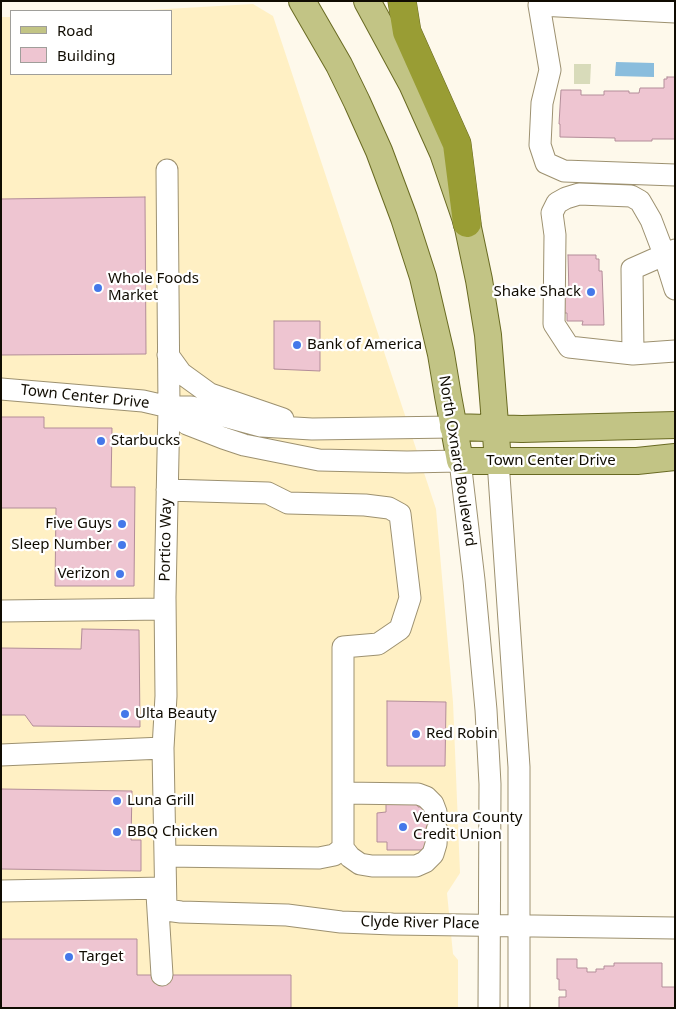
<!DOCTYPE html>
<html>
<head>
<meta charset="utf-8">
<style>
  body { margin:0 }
  #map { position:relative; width:676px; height:1009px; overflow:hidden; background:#fef9eb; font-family:"Noto Sans",sans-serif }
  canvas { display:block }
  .frame { position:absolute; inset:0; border:2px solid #100c02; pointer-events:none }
  .legend { position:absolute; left:10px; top:10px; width:162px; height:65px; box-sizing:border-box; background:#fff; border:1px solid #9f9e9a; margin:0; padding:6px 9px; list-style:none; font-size:15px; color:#100c02 }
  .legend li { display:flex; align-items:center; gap:10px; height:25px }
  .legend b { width:25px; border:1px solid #9f9e9a }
</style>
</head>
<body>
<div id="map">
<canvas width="676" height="1009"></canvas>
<div class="frame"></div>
<ul class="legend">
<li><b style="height:6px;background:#c2c485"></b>Road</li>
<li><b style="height:14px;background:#eec5d1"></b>Building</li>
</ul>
</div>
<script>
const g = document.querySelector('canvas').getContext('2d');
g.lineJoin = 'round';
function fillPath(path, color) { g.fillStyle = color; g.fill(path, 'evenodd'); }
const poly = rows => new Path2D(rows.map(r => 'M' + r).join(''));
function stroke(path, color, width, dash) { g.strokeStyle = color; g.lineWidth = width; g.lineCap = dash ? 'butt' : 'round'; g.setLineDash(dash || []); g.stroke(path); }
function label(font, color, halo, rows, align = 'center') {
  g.font = font + ' "Noto Sans",sans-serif'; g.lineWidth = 4.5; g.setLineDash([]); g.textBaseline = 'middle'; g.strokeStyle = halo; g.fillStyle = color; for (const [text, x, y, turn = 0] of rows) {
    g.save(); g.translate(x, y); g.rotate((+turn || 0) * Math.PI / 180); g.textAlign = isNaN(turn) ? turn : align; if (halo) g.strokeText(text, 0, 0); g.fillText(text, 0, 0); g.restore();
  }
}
const built = poly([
  [253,4,273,16,436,509,453,702,460,873,447,893,453,954,458,960,458,1008,1,1008,1,17,11,17,11,74,171,74,171,11,132,11]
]);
const green = poly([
  [574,64,591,64,590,84,574,84]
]);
const water = poly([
  [616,62,654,63,654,77,615,76]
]);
const building = poly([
  [667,77,675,77,675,139,652,139,652,141,615,141,615,138,560,137,560,124,559,124,561,90,581,90,581,95,604,95,604,91,629,91,629,93,639,93,640,88,664,88,664,79,667,79,667,77],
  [145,197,146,354,1,355,1,199,145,197],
  [568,255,596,255,596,259,599,259,599,271,602,271,604,325,582,325,583,321,567,321,567,313,562,313,562,296,567,296,567,294,569,294,568,255],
  [274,321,320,321,320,371,274,369,274,321],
  [1,417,44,417,44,428,112,428,111,487,135,487,134,586,55,586,56,508,1,508,1,417],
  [82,629,139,630,140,727,33,726,25,715,1,715,1,648,81,649,82,629],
  [387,701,446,702,445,766,387,766,387,701],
  [1,789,132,791,131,840,141,840,141,871,1,869,1,789],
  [418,802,418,807,427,807,428,812,427,850,387,850,387,842,377,842,377,813,386,812,386,803,418,802],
  [1,939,137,939,137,975,291,975,291,1008,1,1008,1,939],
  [557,959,577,959,577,968,587,968,587,972,596,972,596,969,604,969,604,966,614,966,614,963,662,963,662,987,675,987,675,1008,559,1008,559,997,566,997,566,990,559,990,559,979,557,979,557,959]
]);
const minor = poly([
  [675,12,539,5,550,70,542,103,540,145,546,163,564,171,675,175],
  [167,170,169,407,165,597,166,696,163,748,166,910,181,912,287,915,341,922,393,924,675,928],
  [675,250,632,269,633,354,675,351],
  [633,354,569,347,554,324,555,235,552,213,557,203,566,198,579,194,631,196,640,201,651,220,664,254,675,289],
  [168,355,181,373,210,394,283,419],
  [1,389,143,401,169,407,191,407,261,426,312,429,453,427],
  [169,407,187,424,223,438,244,445,319,460,407,462,460,461,474,580,486,710,490,784,489,1008],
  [498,461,519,767,519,1008],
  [1,611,165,609],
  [1,755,163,748],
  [343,793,418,794,426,797,433,804,436,812],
  [343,848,350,857,360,864,372,866,416,866,425,862,433,854,436,844,437,830],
  [165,856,319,858,334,855,343,848,343,647,378,644,400,629,410,598,400,514,389,508,365,505,288,503,268,493,167,490],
  [1,891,165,888],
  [157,894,162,975]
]);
const major = poly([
  [302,1,339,65,357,102,379,151,404,218,423,277,441,354,448,396,460,461,637,461,675,457],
  [367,1,412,84,443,153,467,223,479,280,488,335,498,461],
  [453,427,522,429,675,425]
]);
const highway = poly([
  [402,1,407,32,457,144,467,223]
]);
const markers = [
  [98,288,5,"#4478e9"],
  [591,292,5,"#4478e9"],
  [297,345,5,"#4478e9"],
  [101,441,5,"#4478e9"],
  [122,524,5,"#4478e9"],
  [122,545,5,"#4478e9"],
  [120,574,5,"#4478e9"],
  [125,714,5,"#4478e9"],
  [416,734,5,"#4478e9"],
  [117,801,5,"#4478e9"],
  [403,827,5,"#4478e9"],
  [117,832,5,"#4478e9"],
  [69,957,5,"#4478e9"]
];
const poiNames = [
  ["Whole Foods",108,279],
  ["Market",108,296],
  ["Shake Shack",581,292,"right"],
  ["Bank of America",307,345],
  ["Starbucks",111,441],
  ["Five Guys",112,524,"right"],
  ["Sleep Number",112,545,"right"],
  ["Verizon",110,574,"right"],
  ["Ulta Beauty",135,714],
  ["Red Robin",426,734],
  ["Luna Grill",127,801],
  ["Ventura County",413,818],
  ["Credit Union",413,835],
  ["BBQ Chicken",127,832],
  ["Target",79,957]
];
const streetNames = [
  ["Town Center Drive",85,397,6],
  ["North Oxnard Boulevard",457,461,81],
  ["Town Center Drive",551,461],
  ["Portico Way",166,540,-89],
  ["Clyde River Place",420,923,1]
];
fillPath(built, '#fff0c4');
fillPath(green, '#d8dbba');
fillPath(water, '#8abddd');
fillPath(building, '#eec5d1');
stroke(building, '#b38d99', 1);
stroke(minor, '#9d9170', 23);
stroke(major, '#696a22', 28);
stroke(highway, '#696a22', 29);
stroke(minor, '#fff', 21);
stroke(major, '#c2c485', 26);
stroke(highway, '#999d34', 28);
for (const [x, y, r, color] of markers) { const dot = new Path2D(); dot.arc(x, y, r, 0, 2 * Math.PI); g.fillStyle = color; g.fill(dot); stroke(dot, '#fff', 2); }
label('15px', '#100c02', '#fff', poiNames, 'left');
label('15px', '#100c02', '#fff', streetNames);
</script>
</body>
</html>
